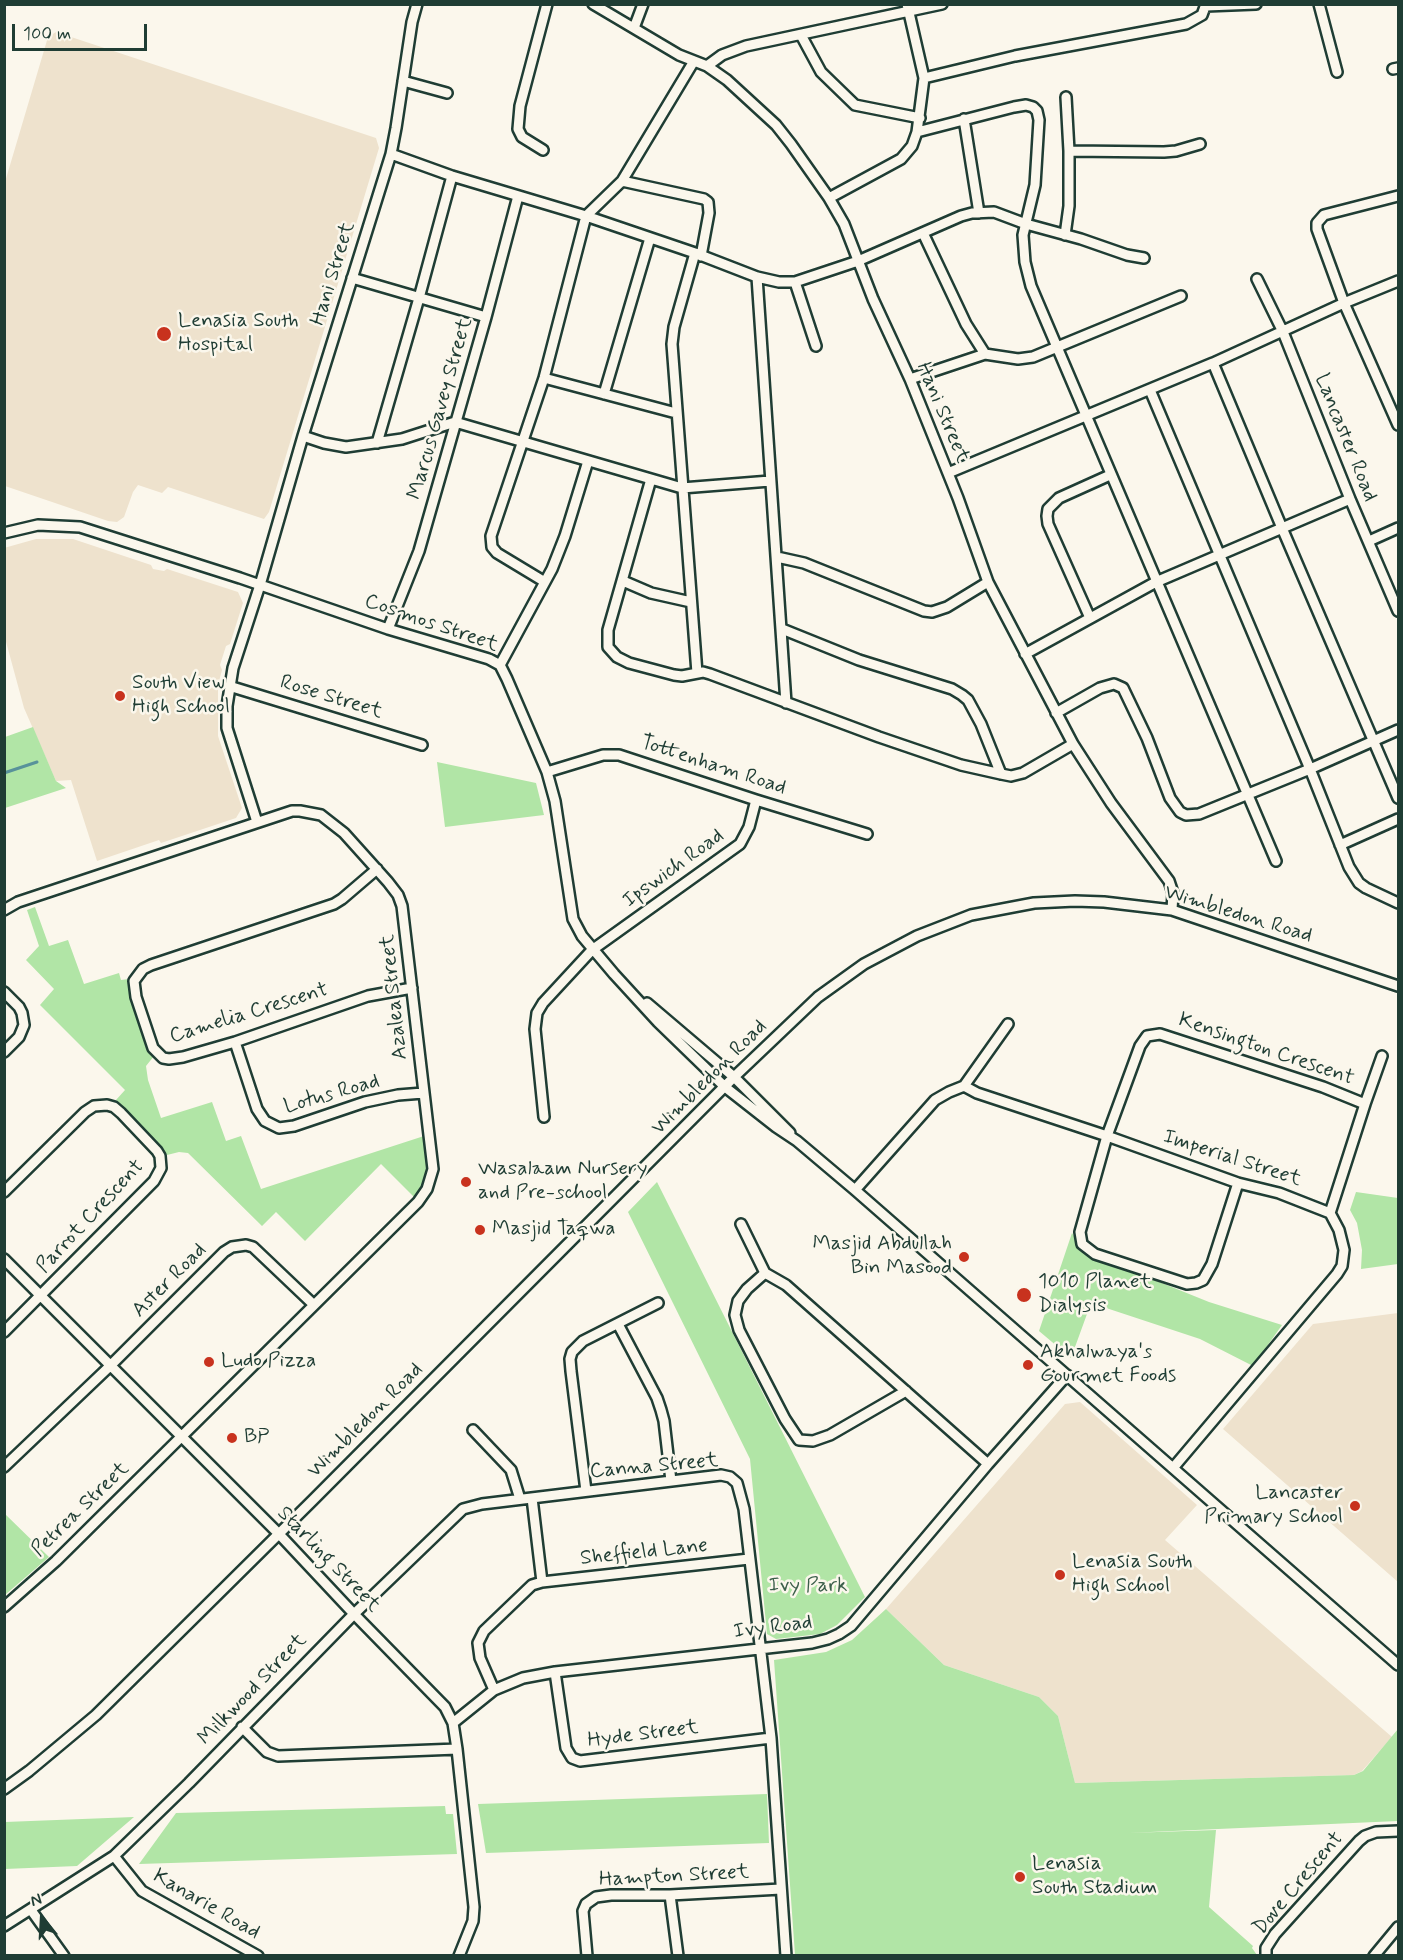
<!DOCTYPE html>
<html>
<head>
<meta charset="utf-8">
<style>
  body { margin:0 }
  #map { position:relative; width:1403px; height:1960px; overflow:hidden; background:#fbf7ec; font-family:Mynerve,sans-serif }
  canvas { display:block }
  .frame { position:absolute; inset:0; border:6px solid #1f3d34; pointer-events:none }
  .north { position:absolute; left:12px; top:1888px; width:60px; height:60px; -webkit-text-stroke:4px #fbf7ec; paint-order:stroke; rotate:342deg; font-size:16px; font-weight:700; line-height:24px; text-align:center; color:#1f3d34 }
  .north::after { content:''; display:block; margin:auto; width:21px; height:27px; background:#1f3d34; clip-path:polygon(50% 0,100% 100%,50% 72%,0 100%) }
  .scale { position:absolute; left:12px; top:24px; width:135px; height:27px; box-sizing:border-box; border:3px solid #1f3d34; border-top:0; padding-left:8px; font-size:18px; line-height:21px; white-space:nowrap; color:#1f3d34; -webkit-text-stroke:4px #fbf7ec; paint-order:stroke }
</style>
</head>
<body>
<div id="map">
<canvas width="1403" height="1960"></canvas>
<div class="frame"></div>
<div class="north">N</div>
<div class="scale">100 m</div>
</div>
<script>
const g = document.querySelector('canvas').getContext('2d');
g.lineJoin = 'round';
function fillPath(path, color) { g.fillStyle = color; g.fill(path, 'evenodd'); }
const poly = rows => new Path2D(rows.map(r => 'M' + r).join(''));
function stroke(path, color, width, dash) { g.strokeStyle = color; g.lineWidth = width; g.lineCap = dash ? 'butt' : 'round'; g.setLineDash(dash || []); g.stroke(path); }
function label(font, color, halo, rows, align = 'center') {
  g.font = font + ' Mynerve,sans-serif'; g.lineWidth = 5; g.setLineDash([]); g.textBaseline = 'middle'; g.strokeStyle = halo; g.fillStyle = color; for (const [text, x, y, turn = 0] of rows) {
    g.save(); g.translate(x, y); g.rotate((+turn || 0) * Math.PI / 180); g.textAlign = isNaN(turn) ? turn : align; if (halo) g.strokeText(text, 0, 0); g.fillText(text, 0, 0); g.restore();
  }
}
const built = poly([
  [56,32,376,138,379,148,269,512,264,519,168,487,162,493,138,485,133,492,124,517,117,522,108,521,5,486,5,182,48,37],
  [36,539,73,539,151,565,153,569,164,571,167,569,238,592,243,603,230,644,226,646,220,665,222,670,218,685,218,736,242,808,236,818,161,843,159,840,97,861,71,780,56,781,24,708,5,638,4,548],
  [1398,1313,1398,1582,1223,1429,1313,1324],
  [1080,1402,1197,1505,1165,1540,1392,1737,1362,1771,1354,1775,1075,1783,1058,1716,1039,1697,944,1665,886,1609,1065,1404]
]);
const green = poly([
  [33,727,56,781,66,788,5,808,5,737],
  [437,762,536,783,544,815,445,827],
  [35,907,49,946,68,940,84,984,119,973,121,980,129,979,148,1046,154,1056,146,1066,148,1080,161,1118,212,1102,226,1141,241,1136,261,1189,424,1136,428,1167,423,1187,415,1198,381,1164,305,1241,276,1212,262,1226,188,1153,179,1152,167,1155,116,1100,125,1090,40,1005,54,989,26,960,39,946,27,910],
  [657,1182,865,1597,837,1625,820,1634,776,1639,767,1634,750,1459,628,1212],
  [1356,1192,1398,1198,1398,1264,1361,1269,1362,1250,1357,1223,1350,1210],
  [1072,1233,1085,1252,1209,1302,1282,1325,1253,1366,1200,1339,1091,1303,1071,1358,1039,1331],
  [4,1513,49,1557,5,1595,4,1595],
  [886,1609,944,1665,1039,1697,1058,1716,1075,1783,1354,1775,1363,1771,1398,1729,1398,1821,1128,1833,1216,1830,1209,1907,1253,1946,1252,1948,1257,1955,795,1955,774,1660,826,1652,852,1640],
  [767,1794,769,1843,486,1853,478,1804],
  [445,1806,446,1814,453,1814,457,1854,139,1864,176,1813],
  [134,1817,77,1866,5,1869,5,1822]
]);
const stream = poly([
  [4,773,37,762]
]);
const minor = poly([
  [593,4,679,55,707,66,727,80,776,125,791,144,829,198,844,224,873,299,910,379,958,498,988,582,1073,744,1111,803,1169,881,1173,893,1172,910],
  [1319,4,1337,72],
  [1206,6,1256,4],
  [634,28,643,4],
  [801,35,821,72,855,105,920,118],
  [707,66,722,55,746,46,942,4],
  [1393,69,1398,68],
  [924,78,1015,56,1186,24,1202,15,1206,4],
  [403,81,447,93],
  [964,119,979,213],
  [917,132,1014,107,1026,105,1033,107,1037,111,1039,120,1035,185,1023,235,1025,262,1031,286,1276,861],
  [543,150,522,137,518,129,520,106,547,4],
  [1069,151,1164,152,1176,151,1200,144],
  [391,154,452,176,586,216,695,253,757,277,779,282,795,282,858,261,961,216,972,213,994,212,1026,224,1081,239,1127,255,1144,258],
  [622,181,704,199,708,202,709,213,701,256],
  [1398,196,1324,215,1317,223,1317,229,1344,303,1398,425],
  [829,198,901,159,912,146,917,132,924,78,907,4],
  [923,233,966,324,985,354],
  [1065,235,1069,206,1069,151,1066,97],
  [695,253,674,327,672,344,697,673],
  [757,277,786,703],
  [352,278,486,317],
  [1257,279,1283,332,1350,499,1398,611],
  [795,282,816,346],
  [1213,363,1282,528,1398,798],
  [544,378,676,413],
  [910,379,985,354,1018,359,1033,357,1181,296],
  [1150,390,1310,769,1349,867,1359,883,1366,888,1398,903],
  [604,394,650,238],
  [303,436,324,443,346,447,402,439,455,422,682,488,770,481],
  [377,443,419,298,452,176],
  [948,473,1213,363,1344,303,1398,281],
  [651,479,608,630,608,647,617,657,629,663,674,675,682,676,703,672,710,674,879,737,961,765,1001,774,1011,776,1023,773,1073,744],
  [4,533,38,525,80,527,240,578,388,629,489,659,500,665,507,679,547,772,555,801,573,919,582,936,614,974,658,1022,725,1087,776,1127,797,1141,855,1190,1398,1665],
  [1369,541,1398,528],
  [777,557,804,563,924,611,932,612,947,607,988,582],
  [623,581,651,593,691,602],
  [545,582,497,553,492,547,491,536,544,378,586,216,622,181,694,61],
  [1090,618,1048,524,1047,516,1048,509,1059,498,1110,475],
  [388,629,419,551,427,523,486,317,518,196],
  [782,629,859,660,952,689,962,695,968,700,981,724,1001,774],
  [1025,654,1156,582,1350,499],
  [500,665,552,569,565,536,588,461],
  [229,686,422,745],
  [1056,713,1100,688,1114,684,1123,688,1147,738,1170,798,1180,812,1186,815,1199,814,1310,769,1398,730],
  [547,772,603,755,619,755,756,800,867,834],
  [257,822,227,728,227,706,233,668,260,585,303,436,391,154,396,128,412,22,417,4],
  [1340,845,1398,819],
  [377,869,342,899,334,904,151,965,143,969,134,981,136,997,153,1048,163,1058,169,1059,183,1057,235,1042,368,996,412,988],
  [4,910,18,902,292,811,300,811,321,815,344,833,388,882,398,895,402,906,433,1169,427,1189,418,1202,56,1561,4,1607],
  [4,992,19,1007,22,1013,24,1025,19,1037,4,1052],
  [647,1003,734,1077,790,1133],
  [235,1042,257,1109,265,1121,279,1128,294,1126,365,1102,398,1095,423,1093],
  [964,1086,1008,1024],
  [1365,1104,1382,1056],
  [544,1117,535,1029,537,1013,543,1003,592,950,740,844,749,827,756,800],
  [1238,1183,1212,1264,1203,1280,1196,1283,1187,1284,1095,1254,1082,1244,1080,1232,1107,1136,1140,1046,1147,1036,1160,1034,1323,1087,1365,1104,1330,1213],
  [855,1190,935,1100,949,1092,964,1086,977,1093,1107,1136,1238,1183,1279,1193,1330,1213,1339,1230,1344,1250,1342,1266,1337,1274,1173,1468],
  [4,1192,85,1112,94,1106,107,1105,114,1107,121,1113,157,1151,160,1156,161,1168,154,1181,4,1332],
  [741,1224,765,1273],
  [4,1259,279,1534,354,1614,445,1707,453,1723,457,1749,474,1907,473,1921,459,1956],
  [618,1324,657,1398,661,1410,664,1421,671,1481],
  [906,1391,830,1435,813,1441,799,1440,785,1419,739,1330,735,1315,738,1301,747,1289,765,1273,786,1285,988,1464],
  [473,1430,511,1470,520,1499],
  [4,1467,110,1366,224,1252,232,1247,246,1245,253,1247,314,1305],
  [586,1491,571,1371,570,1359,572,1352,583,1341,658,1303],
  [532,1498,542,1582],
  [555,1672,566,1748,572,1758,580,1761,771,1738],
  [494,1690,480,1658,478,1643,484,1631,532,1585,542,1582,749,1559],
  [453,1723,494,1690,523,1678,555,1672,812,1643,828,1639,839,1634,851,1626,988,1464,1067,1375],
  [242,1727,267,1752,278,1756,457,1749],
  [4,1789,29,1771,96,1715,313,1500,734,1077,818,997,864,964,917,936,971,915,1034,903,1075,901,1104,902,1172,910,1398,986],
  [114,1856,142,1891,258,1956],
  [670,1895,678,1956],
  [31,1910,64,1956],
  [4,1926,114,1856,189,1783,354,1614,463,1509,482,1504,721,1475,730,1477,737,1483,744,1509,771,1738,786,1956],
  [587,1956,583,1911,586,1904,596,1897,611,1895,670,1895,781,1889],
  [1266,1956,1266,1948,1275,1934,1359,1841,1365,1836,1376,1832,1398,1831],
  [1374,1956,1398,1927]
]);
const markers = [
  [164,334,8,"#c8321e"],
  [120,696,6,"#c8321e"],
  [466,1182,6,"#c8321e"],
  [480,1230,6,"#c8321e"],
  [964,1257,6,"#c8321e"],
  [1024,1295,8,"#c8321e"],
  [209,1362,6,"#c8321e"],
  [1028,1365,6,"#c8321e"],
  [232,1438,6,"#c8321e"],
  [1355,1506,6,"#c8321e"],
  [1060,1575,6,"#c8321e"],
  [1020,1877,6,"#c8321e"]
];
const streetNames = [
  ["Hani Street",334,274,-73],
  ["Marcus Gavey Street",441,409,-74],
  ["Hani Street",942,413,67],
  ["Lancaster Road",1345,438,68],
  ["Cosmos Street",431,624,19],
  ["Rose Street",331,698,17],
  ["Tottenham Road",713,766,18],
  ["Ipswich Road",674,869,-36],
  ["Wimbledon Road",1238,915,17],
  ["Azalea Street",395,997,-96],
  ["Camelia Crescent",249,1014,-17],
  ["Kensington Crescent",1266,1050,19],
  ["Wimbledon Road",710,1078,-45],
  ["Lotus Road",332,1095,-16],
  ["Imperial Street",1232,1159,18],
  ["Parrot Crescent",91,1217,-47],
  ["Aster Road",170,1281,-45],
  ["Wimbledon Road",366,1421,-45],
  ["Canna Street",654,1467,-5],
  ["Petrea Street",81,1510,-44],
  ["Sheffield Lane",644,1553,-6],
  ["Starling Street",328,1560,46],
  ["Ivy Road",773,1628,-7],
  ["Milkwood Street",253,1690,-46],
  ["Hyde Street",643,1735,-7],
  ["Hampton Street",674,1877,-3],
  ["Dove Crescent",1299,1884,-50],
  ["Kanarie Road",206,1905,30]
];
const poiNames = [
  ["Lenasia South",178,322],
  ["Hospital",178,346],
  ["South View",132,684],
  ["High School",132,708],
  ["Wasalaam Nursery",478,1170],
  ["and Pre-school",478,1194],
  ["Masjid Taqwa",492,1230],
  ["Masjid Abdullah",952,1245,"right"],
  ["Bin Masood",952,1269,"right"],
  ["1010 Planet",1038,1283],
  ["Dialysis",1038,1307],
  ["Akhalwaya's",1040,1353],
  ["Gourmet Foods",1040,1377],
  ["Ludo Pizza",221,1362],
  ["BP",244,1438],
  ["Lancaster",1343,1494,"right"],
  ["Primary School",1343,1518,"right"],
  ["Lenasia South",1072,1563],
  ["High School",1072,1587],
  ["Lenasia",1032,1865],
  ["South Stadium",1032,1889]
];
const parkNames = [
  ["Ivy Park",808,1587]
];
fillPath(built, '#eee2cd');
fillPath(green, '#b1e5a6');
stroke(stream, '#58929a', 3);
stroke(minor, '#1f3d34', 14);
stroke(minor, '#fbf7ec', 9);
for (const [x, y, r, color] of markers) { const dot = new Path2D(); dot.arc(x, y, r, 0, 2 * Math.PI); g.fillStyle = color; g.fill(dot); stroke(dot, '#fbf7ec', 2); }
label('21px', '#1f3d34', '#fbf7ec', streetNames);
label('21px', '#1f3d34', '#fbf7ec', poiNames, 'left');
label('21px', '#3c5f4b', '#fbf7ec', parkNames);
</script>
</body>
</html>
